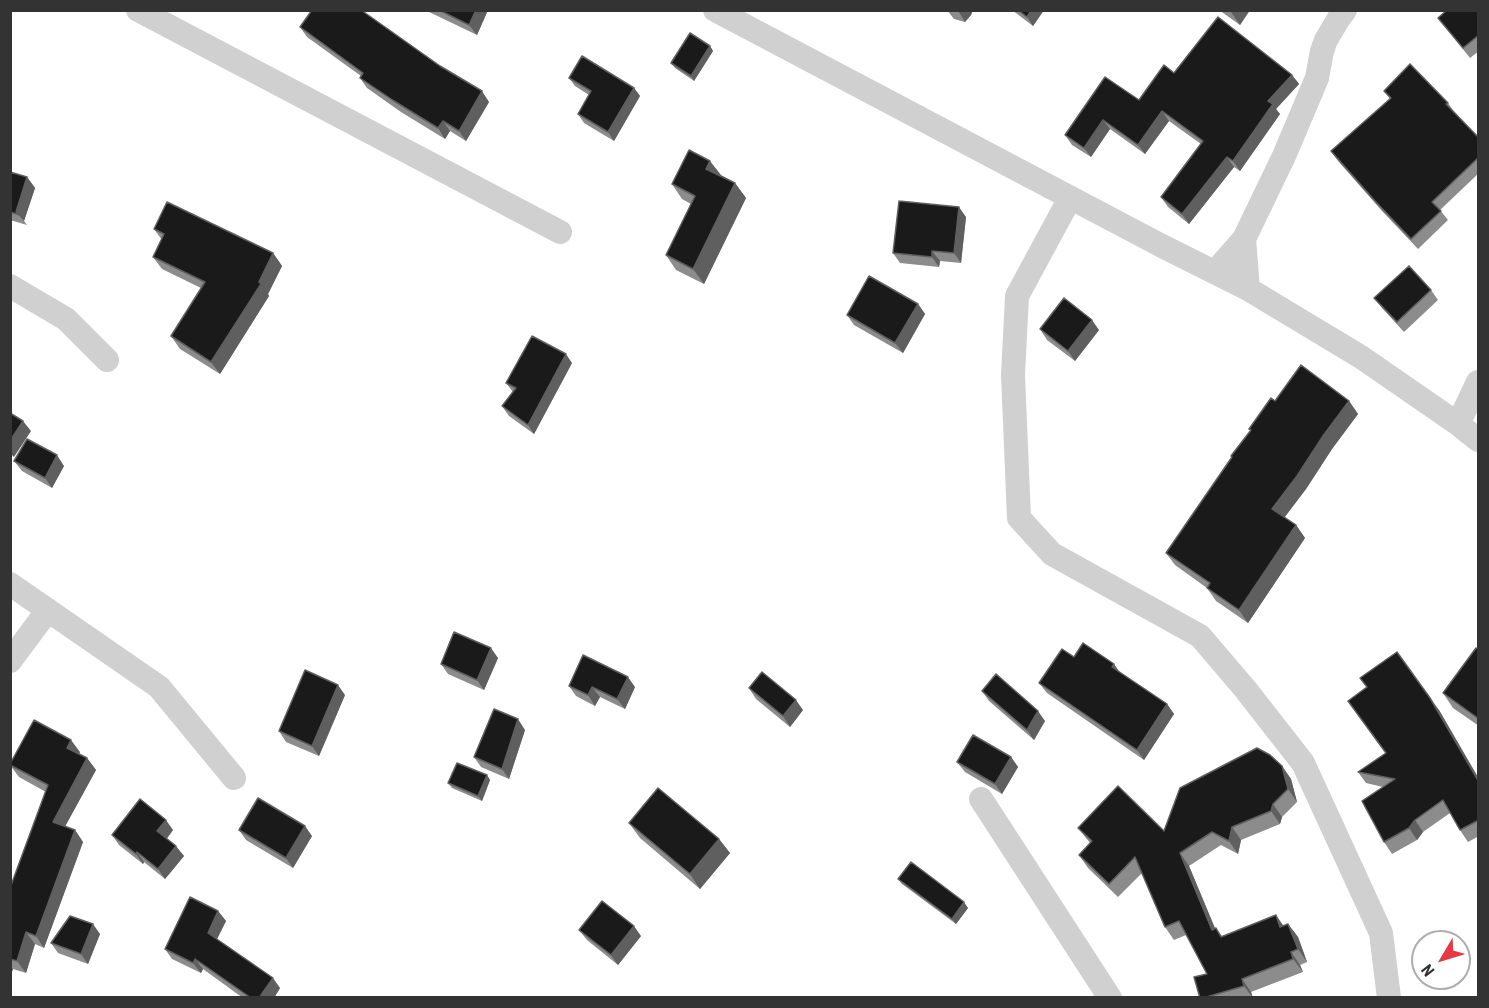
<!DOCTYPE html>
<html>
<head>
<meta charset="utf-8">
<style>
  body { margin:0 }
  #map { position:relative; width:1489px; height:1008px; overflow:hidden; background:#fff; font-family:"Roboto Condensed",sans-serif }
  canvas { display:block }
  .frame { position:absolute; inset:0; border:12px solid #333; pointer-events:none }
  .north { position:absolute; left:1411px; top:930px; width:60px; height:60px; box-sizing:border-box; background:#fff; border:2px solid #adadad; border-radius:50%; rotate:232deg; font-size:16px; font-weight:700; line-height:24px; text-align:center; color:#333 }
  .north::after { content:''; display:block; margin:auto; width:21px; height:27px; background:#e63946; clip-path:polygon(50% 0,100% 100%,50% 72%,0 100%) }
</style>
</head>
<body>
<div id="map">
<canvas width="1489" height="1008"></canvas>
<div class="frame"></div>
<div class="north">N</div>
</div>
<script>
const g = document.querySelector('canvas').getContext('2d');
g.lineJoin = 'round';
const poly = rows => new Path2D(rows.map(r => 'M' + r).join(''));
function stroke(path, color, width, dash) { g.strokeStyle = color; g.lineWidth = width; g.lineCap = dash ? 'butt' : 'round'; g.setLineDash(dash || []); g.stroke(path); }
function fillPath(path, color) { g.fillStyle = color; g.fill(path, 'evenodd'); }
const minor = poly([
  [138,10,560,232],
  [715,10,1162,246,1248,289,1361,357,1458,424,1478,440],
  [1070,198,1017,296,1013,375,1019,518,1052,554,1200,636,1246,690,1303,763,1381,933,1389,998],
  [1244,239,1248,289],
  [1215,272,1244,239,1284,156,1317,78,1322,51,1326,40,1339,18,1345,10],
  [10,286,66,319,107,360],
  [1458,424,1478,382],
  [10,584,159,687,234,778],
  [10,661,48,610],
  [981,799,1110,998]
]);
const wall = poly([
  [425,10,488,10,477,35],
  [947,10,973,10,971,15,965,22,954,19],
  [1012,10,1044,10,1033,26],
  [1219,10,1250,10,1240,25],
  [1479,10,1479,51,1470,58,1438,18],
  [300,27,489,102,466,141,450,131,445,139,401,112,367,88,360,78,361,76,307,37],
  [710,46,713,51,694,81,675,68,671,63],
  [1174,73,1292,75,1299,84,1276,109,1280,114,1240,171,1234,167,1189,224,1168,207,1161,197,1201,144,1169,121,1145,154,1110,129,1091,157,1072,145,1065,135,1139,100],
  [569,78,634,88,640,96,614,141,584,123,578,114,589,95,575,86],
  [1384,91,1448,103,1455,113,1479,138,1479,173,1440,210,1448,220,1418,249,1382,211,1338,161,1331,151,1390,99],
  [10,172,27,177,35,188,24,221,27,225,10,220],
  [721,175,735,183,746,198,704,284,676,270,666,255,691,204,682,199,672,184],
  [966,217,961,263,940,261,939,267,900,263,893,253],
  [154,229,273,253,282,266,268,294,269,296,220,374,180,349,171,336,201,288,162,269,153,257,162,240],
  [1431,290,1438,300,1404,332,1382,308,1374,298],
  [918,304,925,314,903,353,854,325,847,315],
  [1040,329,1099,330,1075,361,1047,340],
  [572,363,534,434,509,416,502,406,513,392,506,383],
  [1275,401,1349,401,1358,414,1332,449,1306,489,1284,518,1296,525,1305,538,1248,623,1216,601,1207,588,1175,565,1166,553,1232,458,1231,456],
  [14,461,64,466,52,488,22,471],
  [1479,650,1479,726,1453,708,1443,693],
  [1074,657,1120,673,1167,704,1174,714,1144,760,1047,693,1039,683],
  [498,658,484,690,448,674,441,664],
  [569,686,635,687,625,709,600,697,595,706,576,696],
  [749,688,803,710,790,727,756,699],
  [982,691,1045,721,1034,740,989,701],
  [345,695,319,756,286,742,279,731],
  [1439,710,1479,779,1479,836,1468,842,1460,830,1450,813,1423,832,1417,840,1392,854,1384,842,1383,787,1366,783,1358,772,1386,753],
  [525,730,509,779,481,767,474,757],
  [80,752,79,754,87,758,96,770,65,826,75,830,83,842,44,948,35,944,26,973,13,969,10,977,10,888,46,792,19,777,10,765],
  [1011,757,1018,767,1002,794,965,772,957,762],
  [1282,766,1291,779,1297,802,1282,817,1280,824,1241,840,1238,854,1221,845,1189,866,1215,928,1216,928,1222,936,1283,926,1288,924,1298,937,1307,962,1300,965,1303,972,1251,992,1253,998,1200,998,1207,974,1186,935,1174,940,1165,927,1142,873,1118,897,1088,868,1079,855,1090,843,1078,828,1164,831],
  [487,775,490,780,482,801,452,788,448,783],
  [629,823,719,839,730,853,700,889,640,838],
  [173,830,167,838,184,856,165,879,144,862,143,864,119,845,112,835],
  [239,830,312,836,293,868,246,840],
  [898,879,968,908,956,924,902,884],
  [218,911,226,921,217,939,280,988,274,998,243,998,203,969,201,973,172,959,165,949],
  [579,930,641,936,618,965,587,940],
  [100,934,88,964,58,953,51,943]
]);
const shadedWall = poly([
  [476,10,488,10,477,35,469,25],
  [961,10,973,10,971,15,965,22,959,12],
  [1031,10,1044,10,1033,26,1027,17],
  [1232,10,1250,10,1240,25,1231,12],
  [710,46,713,51,694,81,691,76],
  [1292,75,1299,84,1276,109,1280,114,1240,171,1233,161,1268,101],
  [634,88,640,96,614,141,608,132],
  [482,91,489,102,466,141,459,131],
  [1162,111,1169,121,1145,154,1138,145],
  [1103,120,1110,129,1091,157,1084,148],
  [443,121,450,131,445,139,438,128],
  [1227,157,1234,167,1189,224,1182,214],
  [710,161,721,175,717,184,706,169],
  [27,177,35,188,24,221,16,212],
  [735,183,746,198,704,284,693,269],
  [959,207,966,217,961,263,954,253],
  [932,251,940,261,939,267,932,257],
  [273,253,282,266,268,294,269,296,220,374,211,362,259,282],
  [918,304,925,314,903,353,895,343],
  [1092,320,1099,330,1075,361,1068,351],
  [566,354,572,363,534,434,528,425],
  [1349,401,1358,414,1332,449,1306,489,1281,522,1272,509,1323,436],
  [23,421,31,431,14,457,10,453,10,441],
  [57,455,64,466,52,488,45,478],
  [1296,525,1305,538,1248,623,1239,610],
  [491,648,498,658,484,690,477,680],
  [1114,664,1121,674,1112,667],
  [628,677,635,687,625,709,617,699],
  [338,685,345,695,319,756,312,746],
  [592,687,600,697,595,706,588,695],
  [1430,698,1439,710,1479,779,1479,782],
  [796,700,803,710,790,727,783,716],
  [1167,704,1174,714,1144,760,1137,750],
  [1038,711,1045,721,1034,740,1027,730],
  [518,719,525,730,509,779,502,769],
  [71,740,80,752,76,760,67,748],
  [1011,757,1018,767,1002,794,995,784],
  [87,758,96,770,61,834,53,822],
  [1282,766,1291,779,1297,802,1288,789],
  [487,775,490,780,482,801,478,796],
  [1273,804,1282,817,1280,824,1271,811],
  [166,820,173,830,165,841,157,831],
  [1415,820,1423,832,1417,840,1409,828],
  [305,826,312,836,293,868,286,858],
  [1232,827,1241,840,1238,854,1229,841],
  [75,830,83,842,44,948,36,936],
  [719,839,730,853,700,889,690,874],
  [176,846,184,856,165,879,158,869],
  [137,852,144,862,143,864,136,854],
  [1180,853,1189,866,1221,943,1212,930],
  [964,902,968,908,956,924,952,919],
  [218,911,226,921,215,943,208,933],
  [1276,915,1285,928,1280,927],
  [93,924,100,934,88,964,81,954],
  [1288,924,1298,937,1307,962,1298,949],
  [634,926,641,936,618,965,611,955],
  [26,932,35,944,26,973,17,961],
  [1291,952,1300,965,1303,972,1293,959],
  [195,959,203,969,201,973,193,963],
  [10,966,13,969,10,977],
  [273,978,280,988,274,998,259,998],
  [1242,979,1251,992,1253,998,1244,986]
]);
const building = poly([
  [312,10,361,10,440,66,482,91,459,131,443,121,438,128,394,101,360,78,363,73,300,27,312,10],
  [439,10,476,10,469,25,439,10],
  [1018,10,1031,10,1027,17,1018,10],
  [1447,10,1479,10,1479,35,1463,48,1438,18,1447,10],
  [1218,17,1292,75,1268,101,1273,104,1233,161,1227,157,1182,214,1161,197,1203,141,1162,111,1138,145,1103,120,1084,148,1065,135,1105,77,1139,100,1164,65,1174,73,1218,17],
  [690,33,710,46,691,76,671,63,690,33],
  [582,56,634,88,608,132,578,114,591,91,569,78,582,56],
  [1410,64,1448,103,1446,104,1479,138,1479,157,1432,202,1441,211,1411,239,1375,201,1331,151,1391,98,1384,91,1410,64],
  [689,150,710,161,706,169,735,183,693,269,666,255,695,196,672,184,689,150],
  [10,172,27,177,16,212,20,215,10,212,10,172],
  [899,201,959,207,954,253,932,251,932,257,893,253,899,201],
  [167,202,273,253,259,282,261,284,211,362,171,336,205,282,153,257,164,234,154,229,167,202],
  [1409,266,1431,290,1397,322,1374,298,1409,266],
  [869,276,918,304,895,343,847,315,869,276],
  [1064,298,1092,320,1068,351,1040,329,1064,298],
  [532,336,566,354,528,425,502,406,516,388,506,383,532,336],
  [1301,365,1349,401,1323,436,1297,476,1272,509,1296,525,1239,610,1207,588,1210,583,1166,553,1232,457,1231,456,1251,430,1249,429,1271,398,1275,401,1301,365],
  [10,413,23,421,10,441,10,413],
  [27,439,57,455,45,478,14,461,27,439],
  [454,632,491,648,477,680,441,664,454,632],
  [1083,643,1114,664,1112,667,1167,704,1137,750,1039,683,1062,649,1074,657,1083,643],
  [1476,648,1479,650,1479,719,1443,693,1476,648],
  [1397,652,1430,698,1479,782,1479,820,1460,830,1443,800,1415,820,1409,828,1384,842,1362,801,1395,779,1358,772,1386,753,1348,701,1367,687,1360,678,1397,652],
  [583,655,628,677,617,699,592,687,588,695,569,686,583,655],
  [305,670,338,685,312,746,279,731,305,670],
  [762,672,796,700,783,716,749,688,762,672],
  [996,674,1038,711,1027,730,982,691,996,674],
  [494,709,518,719,502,769,474,757,494,709],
  [34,720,71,740,67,748,87,758,53,822,75,830,36,936,26,932,17,961,10,959,10,888,48,785,10,765,10,764,34,720],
  [973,735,1011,757,995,784,957,762,973,735],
  [1257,748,1270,755,1282,766,1288,789,1273,804,1271,811,1232,827,1229,841,1212,832,1180,853,1212,930,1216,928,1221,937,1276,915,1280,927,1288,924,1298,949,1291,952,1293,959,1242,979,1244,986,1203,998,1200,998,1194,977,1207,974,1179,921,1165,927,1135,857,1109,884,1079,855,1092,841,1078,828,1118,786,1164,831,1180,788,1257,748],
  [457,763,487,775,478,796,448,783,457,763],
  [658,788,719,839,690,874,629,823,658,788],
  [258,798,305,826,286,858,239,830,258,798],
  [140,799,166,820,157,831,176,846,158,869,137,852,136,854,112,835,140,799],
  [911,862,964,902,952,919,898,879,911,862],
  [190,897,218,911,208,933,273,978,259,998,251,998,195,959,193,963,165,949,190,897],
  [602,901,634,926,611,955,579,930,602,901],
  [70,916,93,924,81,954,51,943,70,916]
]);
stroke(minor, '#d0d0d0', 24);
fillPath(wall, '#8c8c8c');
fillPath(shadedWall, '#5f5f5f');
fillPath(building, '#1a1a1a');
stroke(building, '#5f5f5f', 1.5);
</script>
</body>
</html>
